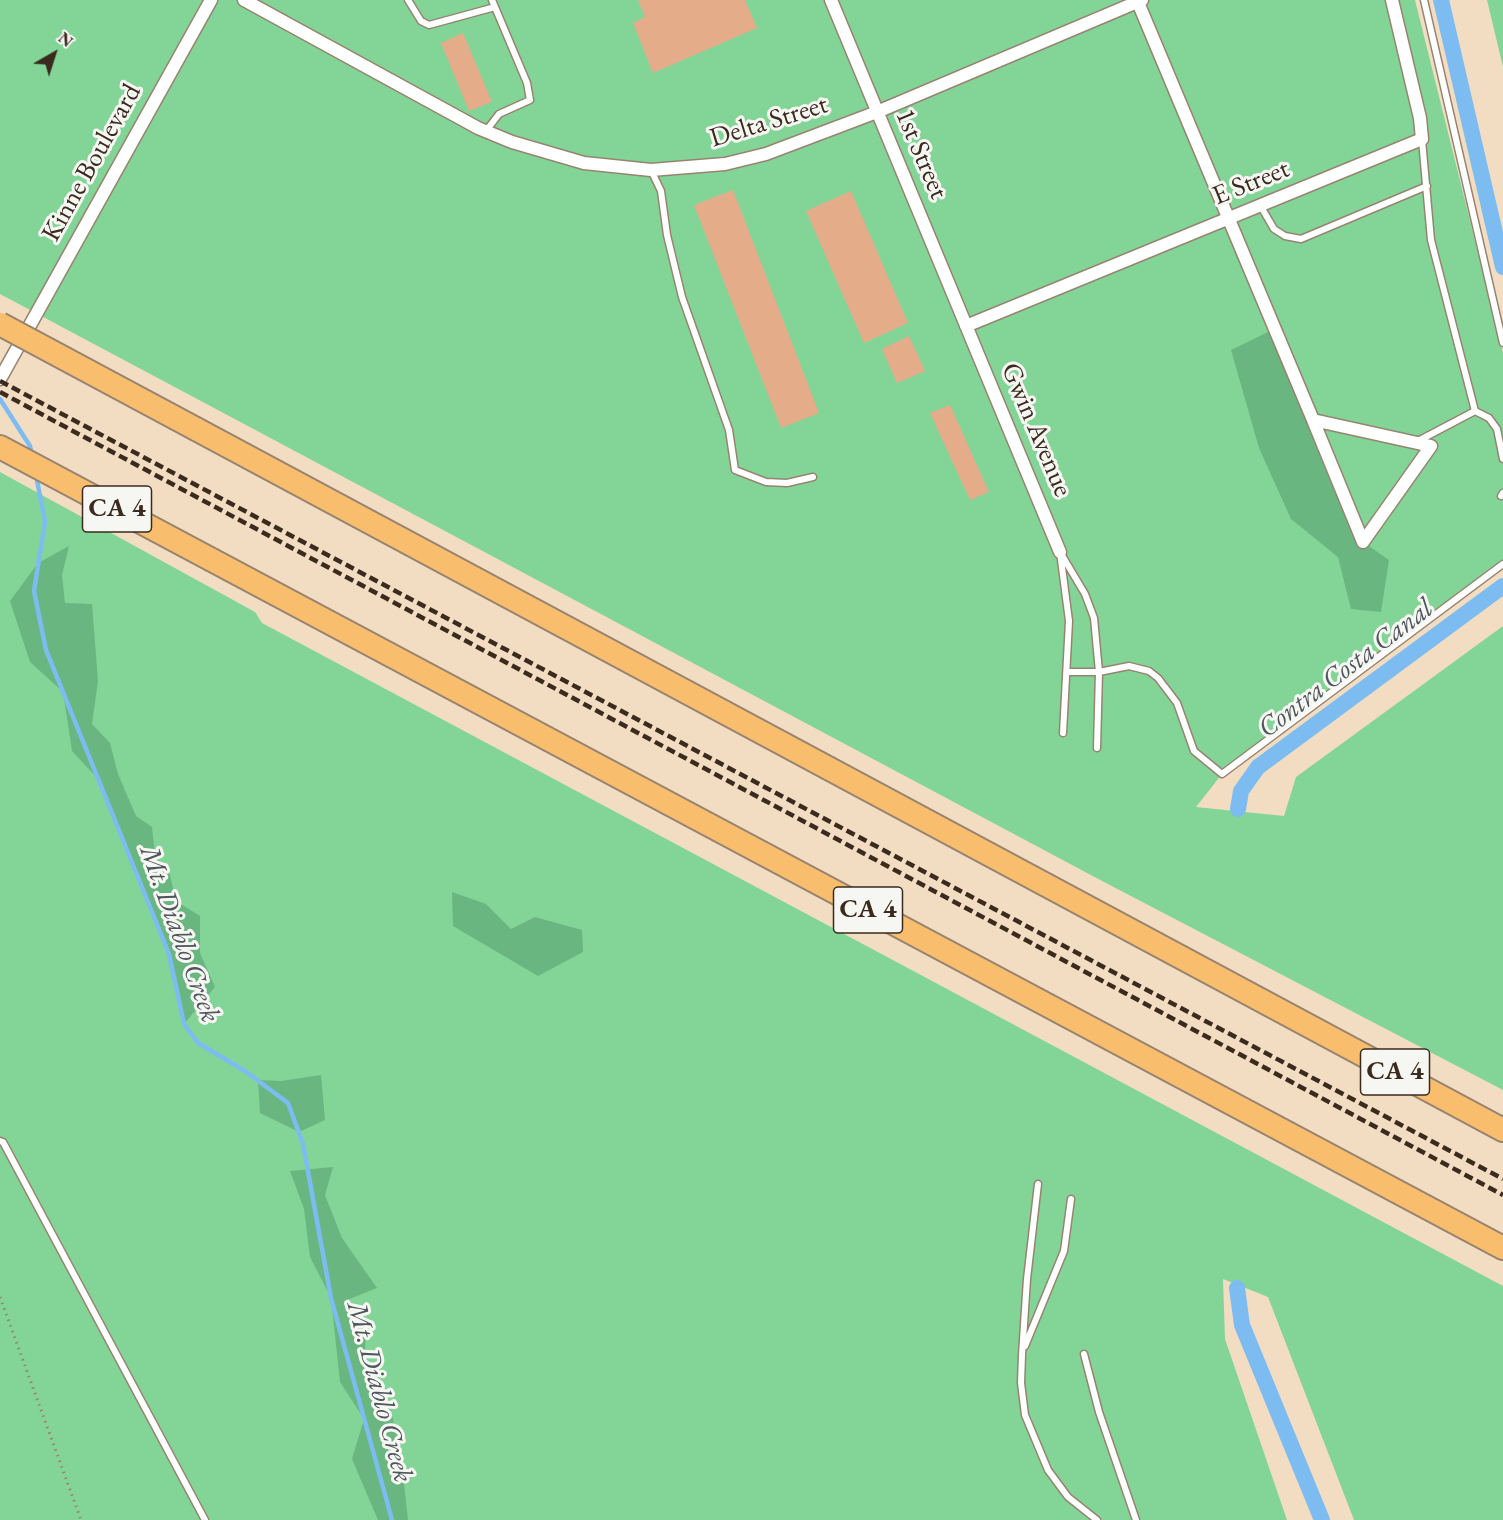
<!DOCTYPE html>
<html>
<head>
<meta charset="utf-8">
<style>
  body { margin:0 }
  #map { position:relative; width:1503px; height:1520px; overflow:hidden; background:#f3ddc2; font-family:"EB Garamond",serif }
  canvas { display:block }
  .north { position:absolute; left:24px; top:24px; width:60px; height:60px; -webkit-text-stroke:4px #f6f6f2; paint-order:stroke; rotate:39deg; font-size:16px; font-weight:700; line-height:24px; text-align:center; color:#3b2a1e }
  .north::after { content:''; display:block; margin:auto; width:21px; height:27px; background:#3b2a1e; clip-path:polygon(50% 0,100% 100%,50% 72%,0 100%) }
</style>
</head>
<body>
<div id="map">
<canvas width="1503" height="1520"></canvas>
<div class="north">N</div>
</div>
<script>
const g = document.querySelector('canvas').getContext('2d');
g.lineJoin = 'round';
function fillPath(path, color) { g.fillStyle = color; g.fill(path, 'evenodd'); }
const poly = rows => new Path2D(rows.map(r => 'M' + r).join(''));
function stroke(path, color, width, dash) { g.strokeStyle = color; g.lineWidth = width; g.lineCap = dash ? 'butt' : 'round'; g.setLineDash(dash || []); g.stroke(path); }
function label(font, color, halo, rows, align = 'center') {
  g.font = font + ' "EB Garamond",serif'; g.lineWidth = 6; g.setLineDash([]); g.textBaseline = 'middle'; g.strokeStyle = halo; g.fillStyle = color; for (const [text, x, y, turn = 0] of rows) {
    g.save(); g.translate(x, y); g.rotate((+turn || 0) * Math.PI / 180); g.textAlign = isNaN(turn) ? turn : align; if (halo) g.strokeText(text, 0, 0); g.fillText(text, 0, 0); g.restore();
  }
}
const green = poly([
  [0,0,1415,0,1503,353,1503,564,1222,774,1196,807,1284,816,1296,777,1503,626,1503,1090,1104,882,0,294],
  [1487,0,1503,0,1503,67],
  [0,472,255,612,262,623,1503,1286,1503,1520,1354,1520,1268,1297,1223,1279,1225,1339,1287,1520,0,1520]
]);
const forest = poly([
  [1274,329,1363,542,1389,560,1381,612,1351,609,1338,557,1291,519,1259,448,1231,350],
  [69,546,62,575,65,603,92,604,98,681,92,724,110,743,118,774,136,816,152,827,155,855,170,875,176,901,200,916,200,953,215,987,184,1024,169,954,99,780,72,751,63,692,30,662,10,601,38,563],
  [452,892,486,904,511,929,535,917,582,930,583,952,538,976,453,926],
  [321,1075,325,1120,299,1132,260,1113,258,1080,281,1081],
  [333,1167,325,1195,342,1238,377,1288,347,1300,366,1334,364,1366,390,1406,401,1455,408,1520,378,1520,352,1459,364,1419,340,1382,331,1298,310,1257,304,1209,290,1171]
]);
const stream = poly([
  [0,399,30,446,32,455],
  [36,475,45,522,34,591,46,650,169,954,184,1024,198,1043,245,1071,288,1103,303,1144,331,1298,392,1520]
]);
const canal = poly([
  [1441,0,1503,267],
  [1238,809,1241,791,1258,767,1503,586],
  [1237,1288,1242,1325,1322,1520]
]);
const building = poly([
  [638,0,745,0,757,28,653,73,633,23,645,17],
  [463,33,492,102,469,111,441,43],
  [733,190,819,413,781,428,694,205],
  [851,191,908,323,864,343,806,211],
  [909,336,925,371,897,383,882,349],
  [950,405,989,492,970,500,930,413]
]);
const path = poly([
  [0,1297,81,1520]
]);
const lane = poly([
  [408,0,421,21,429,25,495,7],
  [1424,0,1503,343],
  [486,131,499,114,530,100,527,83,492,0],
  [1422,140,1431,240,1475,411,1489,418,1497,429,1503,459],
  [651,170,661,191,667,235,682,297,729,430,735,470,766,482,787,483,813,477],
  [1260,205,1274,229,1285,236,1301,239,1427,186],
  [1418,441,1475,411],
  [1501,496,1503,493],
  [1067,672,1099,672,1129,666,1149,671,1158,678,1177,703,1194,751,1222,774,1503,564],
  [1063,733,1069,621,1060,552,1085,594,1094,618,1099,672,1097,748],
  [0,1141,3,1142,205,1520],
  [1038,1184,1027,1279,1022,1355,1021,1383,1025,1415,1048,1470,1068,1497,1097,1520],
  [1025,1346,1064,1251,1071,1199],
  [1084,1354,1099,1412,1136,1520]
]);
const street = poly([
  [244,0,478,128,512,142,584,163,651,170,725,164,766,154,877,112,1142,0],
  [831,0,1060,552],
  [1137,0,1313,420],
  [966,326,1422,139,1420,118,1392,0],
  [0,379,211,0],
  [1313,420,1431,446,1363,542,1313,420]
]);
const highway = poly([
  [196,429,1503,1130],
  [0,447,1503,1248]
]);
const rail = poly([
  [0,381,1503,1179],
  [0,392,1503,1195]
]);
const highwayBridge = poly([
  [0,324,196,429]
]);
const shields = [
  [117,509,69],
  [868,910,69],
  [1395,1072,69]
];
const shieldNames = [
  ["CA 4",117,509],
  ["CA 4",868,910],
  ["CA 4",1395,1072]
];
const streetNames = [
  ["Delta Street",769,122,-17],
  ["1st Street",921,154,67],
  ["Kinne Boulevard",92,163,-61],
  ["E Street",1251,183,-22],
  ["Gwin Avenue",1036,430,67]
];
const waterNames = [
  ["Contra Costa Canal",1346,669,-37],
  ["Mt. Diablo Creek",179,934,70],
  ["Mt. Diablo Creek",379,1392,75]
];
fillPath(green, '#83d597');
fillPath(forest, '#6ab680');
stroke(stream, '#7dbcf1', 4.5);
stroke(canal, '#7dbcf1', 16);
fillPath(building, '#e5ac89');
stroke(lane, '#978470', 9);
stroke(street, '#978470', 15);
stroke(highway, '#978470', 26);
stroke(path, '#978470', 3, [1.5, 4.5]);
stroke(lane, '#fff', 6);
stroke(street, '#fff', 12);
stroke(highway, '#f9be6d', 22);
stroke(rail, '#3b2a1e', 4.5, [9, 4.5]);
stroke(highwayBridge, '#978470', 26, []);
stroke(highwayBridge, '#f9be6d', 22);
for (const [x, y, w] of shields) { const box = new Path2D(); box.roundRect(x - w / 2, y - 23, w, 46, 4.5); g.fillStyle = '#f6f6f2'; g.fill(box); stroke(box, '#3b2a1e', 1.5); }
label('bold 26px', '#3b2a1e', null, shieldNames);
label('27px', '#3b2a1e', '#f6f6f2', streetNames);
label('italic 28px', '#4f565d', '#f6f6f2', waterNames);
</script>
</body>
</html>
